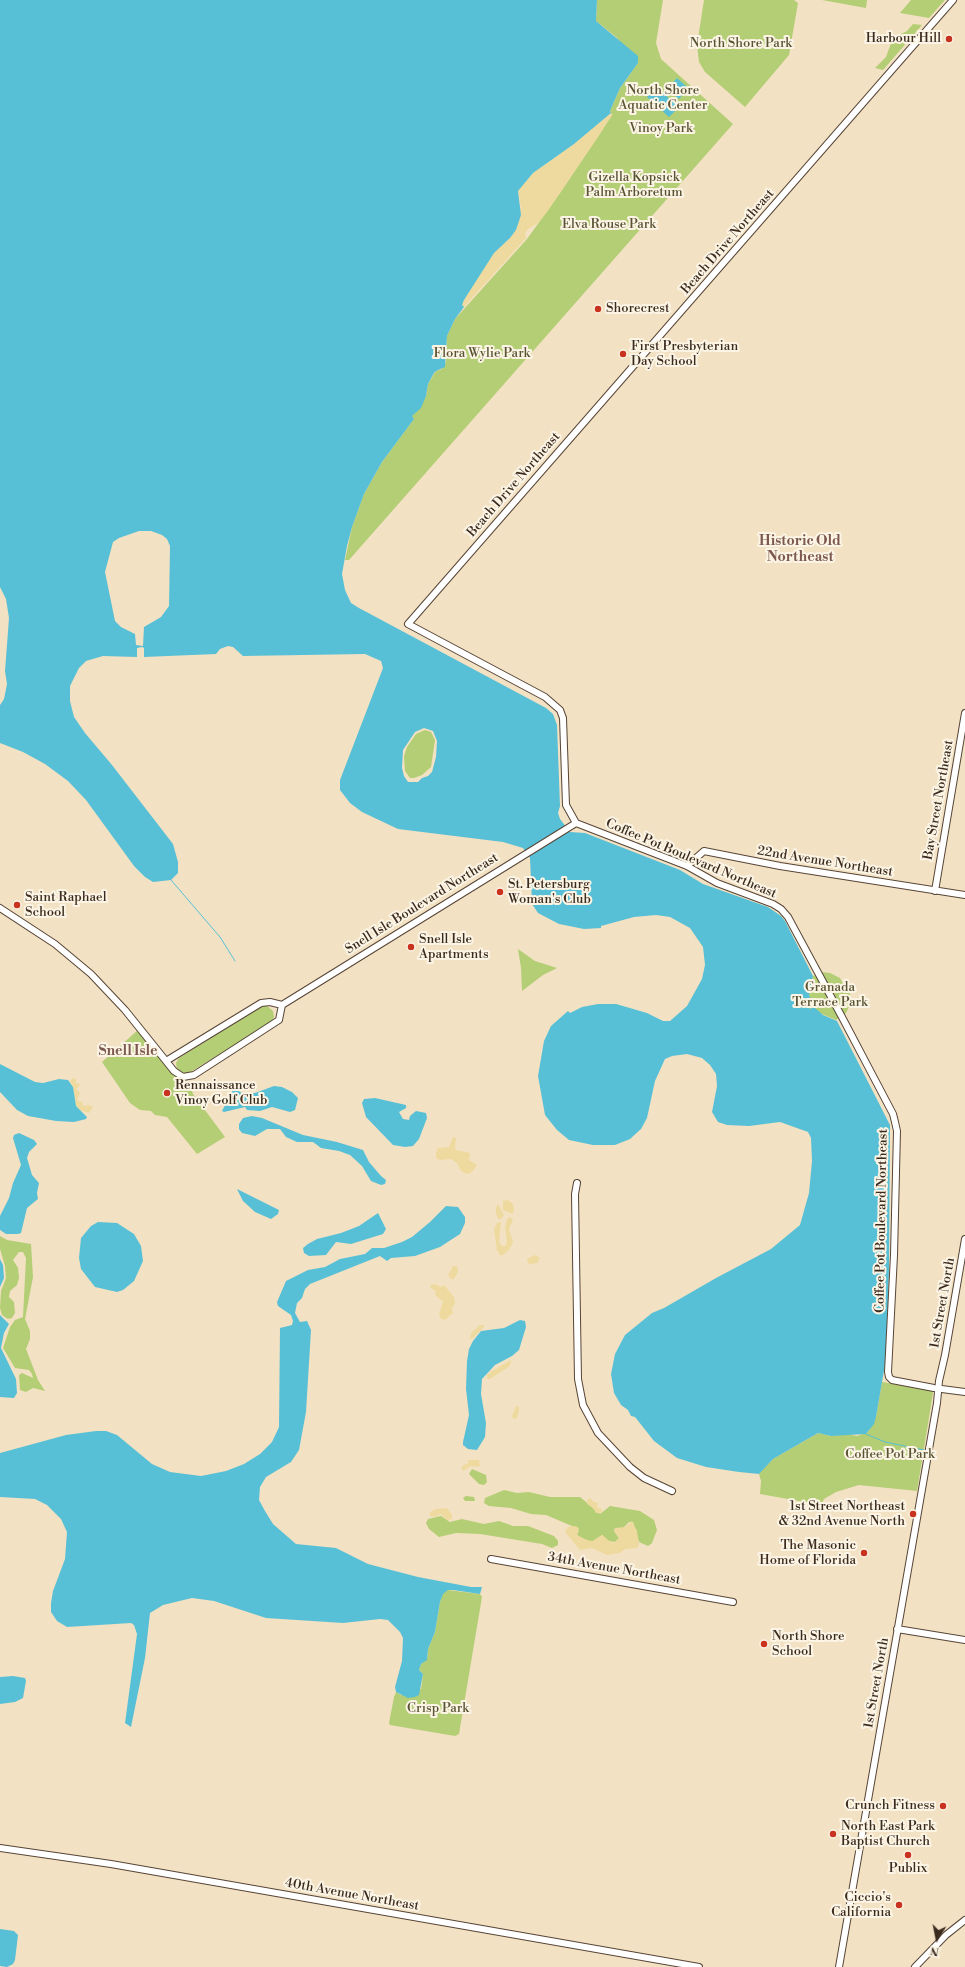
<!DOCTYPE html>
<html>
<head>
<meta charset="utf-8">
<style>
  body { margin:0 }
  #map { position:relative; width:965px; height:1967px; overflow:hidden; background:#f3e1c3; font-family:"Libre Bodoni",serif }
  canvas { display:block }
  .north { position:absolute; left:917px; top:1919px; width:40px; height:40px; -webkit-text-stroke:3px #fcf5e5; paint-order:stroke; rotate:190deg; font-size:11px; font-weight:700; line-height:16px; text-align:center; color:#3b2a1e }
  .north::after { content:''; display:block; margin:auto; width:14px; height:18px; background:#3b2a1e; clip-path:polygon(50% 0,100% 100%,50% 72%,0 100%) }
</style>
</head>
<body>
<div id="map">
<canvas width="965" height="1967"></canvas>
<div class="north">N</div>
</div>
<script>
const g = document.querySelector('canvas').getContext('2d');
g.lineJoin = 'round';
function fillPath(path, color) { g.fillStyle = color; g.fill(path, 'evenodd'); }
const poly = rows => new Path2D(rows.map(r => 'M' + r).join(''));
function stroke(path, color, width, dash) { g.strokeStyle = color; g.lineWidth = width; g.lineCap = dash ? 'butt' : 'round'; g.setLineDash(dash || []); g.stroke(path); }
function label(font, color, halo, rows, align = 'center') {
  g.font = font + ' "Libre Bodoni",serif'; g.lineWidth = 4; g.setLineDash([]); g.textBaseline = 'middle'; g.strokeStyle = halo; g.fillStyle = color; for (const [text, x, y, turn = 0] of rows) {
    g.save(); g.translate(x, y); g.rotate((+turn || 0) * Math.PI / 180); g.textAlign = isNaN(turn) ? turn : align; if (halo) g.strokeText(text, 0, 0); g.fillText(text, 0, 0); g.restore();
  }
}
const green = poly([
  [597,0,663,0,656,43,661,59,733,124,349,560,345,560,352,527,364,494,382,462,414,419,411,416,416,412,426,396,428,384,434,374,436,371,442,369,446,362,447,336,455,319,527,239,560,193,612,115,610,111,620,88,638,63,616,37,596,21],
  [704,0,794,0,798,3,789,55,745,107,705,72,699,62,697,45],
  [822,0,867,0,866,8],
  [911,0,945,0,929,18,900,13],
  [913,24,922,25,883,70,875,68,886,57,893,38,907,31],
  [425,730,431,732,435,740,431,767,422,775,414,778,410,778,405,771,404,756,407,747,416,734],
  [518,949,535,961,557,968,543,975,522,991,521,968],
  [821,972,830,973,840,978,850,994,850,1005,846,1013,836,1020,810,1009,808,1005,812,1002,809,995,813,976],
  [266,1005,273,1011,274,1017,272,1022,187,1074,181,1073,177,1069,176,1063,179,1058,262,1006],
  [138,1030,181,1084,184,1085,189,1081,193,1094,225,1137,197,1154,167,1117,155,1115,151,1111,140,1110,130,1103,102,1062],
  [0,1236,7,1240,31,1244,33,1277,25,1319,30,1331,30,1339,26,1349,38,1380,45,1391,33,1388,26,1392,20,1390,19,1375,22,1373,33,1378,32,1374,29,1370,15,1368,3,1348,10,1327,15,1320,23,1317,26,1258,23,1252,19,1252,13,1260,18,1268,19,1278,17,1285,10,1291,9,1297,14,1302,15,1313,12,1318,8,1319,2,1315,0,1308,1,1291,6,1278,5,1266,0,1249],
  [882,1382,931,1390,933,1393,917,1491,859,1485,836,1492,824,1499,821,1505,760,1494,761,1481,759,1474,763,1469,773,1459,818,1433,831,1436,847,1434,857,1436,868,1432,876,1417],
  [472,1469,486,1475,487,1482,484,1485,479,1484,469,1474],
  [504,1490,517,1493,529,1492,550,1497,580,1497,600,1514,610,1506,640,1511,654,1520,657,1530,652,1543,648,1546,639,1542,633,1522,629,1522,623,1528,615,1528,614,1531,619,1538,615,1542,609,1541,602,1535,593,1541,589,1541,578,1536,577,1534,579,1531,572,1526,546,1515,531,1514,511,1508,489,1506,484,1503,485,1498],
  [466,1496,474,1497,475,1501,465,1501,463,1498],
  [441,1516,450,1522,462,1519,484,1524,499,1521,513,1526,528,1526,554,1536,558,1541,558,1545,552,1548,542,1544,480,1534,456,1533,439,1537,429,1529,426,1523,428,1519],
  [448,1590,480,1594,482,1597,459,1734,455,1736,390,1725,389,1723,394,1697,396,1692,401,1695,421,1689,423,1674,419,1670,421,1664,427,1659,428,1649,435,1632,440,1602,443,1593]
]);
const sand = poly([
  [611,113,612,115,600,134,547,212,538,223,528,229,525,233,526,238,464,307,462,305,464,300,477,277,494,253,510,238,516,230,521,207,518,191,521,187,533,173,574,144],
  [73,1078,76,1079,76,1083,80,1084,79,1087,76,1088,80,1093,77,1100,82,1102,83,1106,89,1105,93,1107,89,1113,80,1110,76,1106,73,1087,70,1081],
  [453,1137,456,1138,455,1147,456,1150,470,1153,469,1160,477,1165,472,1172,467,1174,461,1171,457,1163,451,1159,440,1160,436,1158,436,1152,438,1148,449,1147],
  [508,1200,513,1204,514,1211,512,1214,503,1210,503,1201],
  [498,1204,504,1215,501,1219,498,1219,496,1214,496,1208],
  [510,1217,513,1220,509,1229,513,1242,509,1250,503,1255,500,1255,497,1250,494,1229,497,1223,501,1222,499,1242,502,1246,506,1246,507,1240,505,1229,507,1219],
  [535,1255,540,1258,537,1263,530,1264,528,1263,527,1259],
  [453,1266,457,1266,458,1272,454,1279,451,1279,448,1275],
  [435,1284,441,1287,444,1285,454,1297,455,1303,452,1308,453,1313,445,1320,441,1319,439,1315,443,1301,436,1296,435,1290,430,1288,431,1285],
  [480,1325,484,1325,484,1327,473,1338,469,1339,472,1332],
  [511,1360,510,1366,490,1379,487,1379,487,1375,492,1371],
  [516,1406,519,1407,519,1411,517,1418,514,1419,512,1416],
  [468,1460,479,1460,480,1465,478,1467,471,1466,463,1471,461,1467,468,1463],
  [590,1498,594,1502,598,1503,597,1507,602,1509,601,1513,596,1513,593,1508,587,1504,587,1500],
  [436,1509,447,1508,452,1515,452,1519,447,1520,441,1514,435,1517,430,1516,430,1512],
  [632,1521,637,1531,639,1546,636,1548,625,1549,620,1553,607,1555,592,1548,580,1550,565,1532,568,1527,575,1526,579,1528,577,1535,586,1540,593,1541,602,1535,609,1541,614,1543,619,1538,614,1531,615,1528,625,1527]
]);
const water = poly([
  [0,0,597,0,596,21,638,56,638,63,620,88,610,111,611,113,574,144,533,173,518,191,521,215,516,230,510,238,494,253,464,300,462,305,464,307,455,319,447,336,445,367,436,371,434,373,428,384,426,396,421,408,412,416,414,419,382,462,364,494,352,527,347,546,342,574,345,590,351,603,359,608,546,708,553,714,557,725,560,806,558,813,560,819,570,832,585,833,680,870,703,884,768,907,781,916,785,921,813,976,809,995,812,1002,808,1005,810,1009,814,1007,823,1015,837,1021,890,1125,889,1269,886,1359,876,1417,874,1424,866,1434,831,1436,818,1433,773,1459,759,1474,739,1472,706,1467,677,1458,654,1441,635,1417,631,1416,628,1410,621,1405,614,1393,611,1374,615,1354,625,1335,652,1313,664,1308,716,1278,771,1249,800,1225,809,1193,812,1161,811,1138,808,1132,780,1122,749,1126,727,1125,718,1122,712,1112,717,1086,716,1074,710,1065,702,1058,687,1054,672,1056,665,1059,655,1081,647,1118,641,1129,630,1139,615,1145,593,1145,569,1140,557,1130,545,1115,538,1076,544,1041,551,1026,568,1011,570,1013,582,1007,598,1004,616,1004,647,1013,663,1021,670,1021,687,1006,702,979,705,965,703,947,690,928,670,917,656,915,634,917,601,926,601,928,584,929,559,924,538,913,532,904,530,858,523,848,503,842,398,829,362,812,350,803,340,790,340,780,383,668,381,661,365,654,243,656,233,647,228,646,220,649,216,654,144,657,144,648,142,647,137,648,137,657,103,656,86,661,79,668,70,686,70,701,74,717,85,733,112,765,173,844,178,862,178,873,171,880,153,882,145,877,134,866,86,800,68,781,45,764,23,752,0,743,0,705,4,699,7,684,5,671,9,618,6,599,0,587],
  [139,531,151,531,162,535,167,539,170,546,169,606,161,617,144,627,143,646,136,645,135,634,121,627,115,621,105,572,113,542,119,538],
  [424,728,433,731,437,741,436,757,432,772,428,776,422,778,418,782,408,782,404,776,402,768,403,750,415,732],
  [677,78,688,88,679,99,667,89],
  [656,87,679,107,669,117,647,97],
  [0,1064,35,1082,43,1083,59,1079,68,1080,73,1087,76,1106,87,1117,86,1119,74,1122,56,1121,28,1116,17,1110,0,1092],
  [274,1086,282,1087,292,1092,298,1098,295,1110,290,1112,272,1107,260,1111,247,1110,245,1107,224,1112,222,1111,233,1090,236,1089,243,1094,255,1093],
  [375,1098,406,1105,406,1108,399,1112,403,1119,409,1120,410,1116,416,1111,426,1113,427,1118,419,1139,413,1146,405,1147,393,1145,366,1117,362,1103,364,1099],
  [252,1116,262,1118,303,1135,337,1142,363,1150,369,1162,381,1176,386,1180,385,1184,381,1185,371,1181,362,1166,350,1155,339,1151,321,1148,313,1142,297,1142,286,1137,280,1129,267,1129,255,1136,242,1133,239,1129,239,1124,243,1118],
  [19,1133,34,1140,37,1144,29,1152,27,1158,32,1175,39,1183,37,1193,38,1199,27,1208,21,1233,18,1234,6,1234,0,1230,0,1216,9,1198,13,1183,21,1165,13,1138,14,1135],
  [237,1189,279,1210,278,1214,271,1219,255,1212,243,1201],
  [446,1206,458,1207,465,1217,465,1223,460,1234,440,1247,415,1256,391,1258,387,1261,380,1256,310,1284,305,1289,302,1298,297,1303,295,1313,300,1322,307,1321,311,1330,306,1412,299,1450,291,1462,266,1477,260,1487,259,1500,265,1511,273,1524,296,1544,336,1548,368,1564,418,1577,471,1587,482,1587,480,1594,453,1590,448,1590,443,1594,440,1602,435,1632,428,1649,427,1660,421,1664,419,1670,423,1674,419,1695,415,1697,408,1698,396,1692,395,1687,402,1661,403,1638,400,1632,388,1620,380,1619,343,1623,266,1618,214,1601,192,1598,163,1605,150,1613,145,1658,131,1727,125,1723,137,1634,134,1625,131,1623,67,1627,57,1621,51,1612,51,1603,53,1591,65,1559,67,1532,61,1519,47,1505,35,1499,0,1497,0,1453,66,1435,96,1431,106,1431,117,1435,152,1464,170,1472,201,1476,226,1471,244,1464,260,1454,272,1442,279,1427,280,1328,292,1325,293,1321,291,1315,278,1306,277,1302,286,1281,308,1270,325,1267,340,1259,365,1254,372,1248,384,1248,402,1242,412,1237,430,1222],
  [378,1213,386,1229,383,1234,351,1244,336,1242,326,1255,309,1256,304,1253,303,1248,308,1244,317,1239,341,1233,359,1226],
  [98,1222,117,1223,134,1234,141,1246,143,1261,134,1281,123,1290,117,1292,95,1287,81,1269,79,1258,81,1238,91,1226],
  [0,1259,3,1265,4,1278,0,1287],
  [0,1315,9,1324,4,1333,1,1348,16,1379,17,1393,14,1398,0,1397],
  [520,1320,525,1321,526,1327,519,1350,512,1356,495,1365,482,1379,481,1394,486,1423,485,1437,477,1450,468,1449,463,1445,463,1442,469,1415,466,1389,467,1361,469,1349,473,1341,481,1331,504,1328],
  [13,1676,25,1678,26,1681,23,1698,15,1702,0,1704,0,1677],
  [0,1929,14,1931,18,1935,15,1960,13,1964,7,1967,0,1966]
]);
const stream = poly([
  [171,880,220,937,235,961],
  [866,1434,885,1442,924,1450]
]);
const tertiary = poly([
  [953,0,408,624,545,697,560,710,563,718,566,805,576,823,687,866,717,883,773,904,781,909,788,917,843,1019,893,1114,895,1122,897,1131,894,1255,888,1372,889,1377,892,1380,934,1388,965,1392],
  [687,866,704,851,780,866,965,895],
  [935,891,965,713],
  [0,908,55,944,91,974,125,1010,174,1071,183,1077,194,1075,279,1020,282,1005],
  [166,1061,261,1003,270,1002,282,1005,576,823],
  [577,1183,575,1194,578,1379,583,1405,598,1433,630,1467,644,1478,672,1491],
  [491,1559,733,1602],
  [897,1629,965,1640],
  [0,1848,111,1864,699,1967],
  [839,1967,937,1403,939,1381,945,1355,965,1239],
  [915,1967,946,1935,965,1920]
]);
const markers = [
  [949,39,4,"#c8321e"],
  [598,309,4,"#c8321e"],
  [623,354,4,"#c8321e"],
  [500,892,4,"#c8321e"],
  [17,905,4,"#c8321e"],
  [411,947,4,"#c8321e"],
  [167,1093,4,"#c8321e"],
  [913,1514,4,"#c8321e"],
  [864,1553,4,"#c8321e"],
  [764,1644,4,"#c8321e"],
  [943,1806,4,"#c8321e"],
  [833,1834,4,"#c8321e"],
  [908,1855,4,"#c8321e"],
  [899,1905,4,"#c8321e"]
];
const poiNames = [
  ["Harbour Hill",941,39,"right"],
  ["Shorecrest",606,309],
  ["First Presbyterian",631,347],
  ["Day School",631,362],
  ["St. Petersburg",508,885],
  ["Woman's Club",508,900],
  ["Saint Raphael",25,898],
  ["School",25,913],
  ["Snell Isle",419,940],
  ["Apartments",419,955],
  ["Rennaissance",175,1086],
  ["Vinoy Golf Club",175,1101],
  ["1st Street Northeast",905,1507,"right"],
  ["& 32nd Avenue North",905,1522,"right"],
  ["The Masonic",856,1546,"right"],
  ["Home of Florida",856,1561,"right"],
  ["North Shore",772,1637],
  ["School",772,1652],
  ["Crunch Fitness",935,1806,"right"],
  ["North East Park",841,1827],
  ["Baptist Church",841,1842],
  ["Publix",908,1869,"center"],
  ["Ciccio's",891,1898,"right"],
  ["California",891,1913,"right"]
];
const parkNames = [
  ["North Shore Park",741,44],
  ["North Shore",663,91],
  ["Aquatic Center",663,106],
  ["Vinoy Park",661,129],
  ["Gizella Kopsick",634,178],
  ["Palm Arboretum",634,193],
  ["Elva Rouse Park",609,225],
  ["Flora Wylie Park",482,354],
  ["Granada",830,988],
  ["Terrace Park",830,1003],
  ["Coffee Pot Park",890,1455],
  ["Crisp Park",438,1709]
];
const streetNames = [
  ["Beach Drive Northeast",728,242,-49],
  ["Beach Drive Northeast",514,485,-49],
  ["Bay Street Northeast",939,800,-80],
  ["Coffee Pot Boulevard Northeast",691,859,23],
  ["22nd Avenue Northeast",825,862,9],
  ["Snell Isle Boulevard Northeast",422,904,-32],
  ["Coffee Pot Boulevard Northeast",882,1221,-89],
  ["1st Street North",943,1303,-80],
  ["34th Avenue Northeast",614,1569,10],
  ["1st Street North",877,1683,-80],
  ["40th Avenue Northeast",352,1895,10]
];
const neighbourhoodNames = [
  ["Historic Old",800,542],
  ["Northeast",800,558],
  ["Snell Isle",128,1052]
];
fillPath(green, '#b3ce74');
fillPath(sand, '#eeda9e');
fillPath(water, '#58c0d6');
stroke(stream, '#58c0d6', 1);
stroke(tertiary, '#574537', 8);
stroke(tertiary, '#fff', 6);
for (const [x, y, r, color] of markers) { const dot = new Path2D(); dot.arc(x, y, r, 0, 2 * Math.PI); g.fillStyle = color; g.fill(dot); stroke(dot, '#fcf5e5', 1.5); }
label('13px', '#3b2a1e', '#fcf5e5', poiNames, 'left');
label('13px', '#595334', '#fcf5e5', parkNames);
label('13px', '#3b2a1e', '#fcf5e5', streetNames);
label('bold 14px', '#7c5850', '#fcf5e5', neighbourhoodNames);
</script>
</body>
</html>
